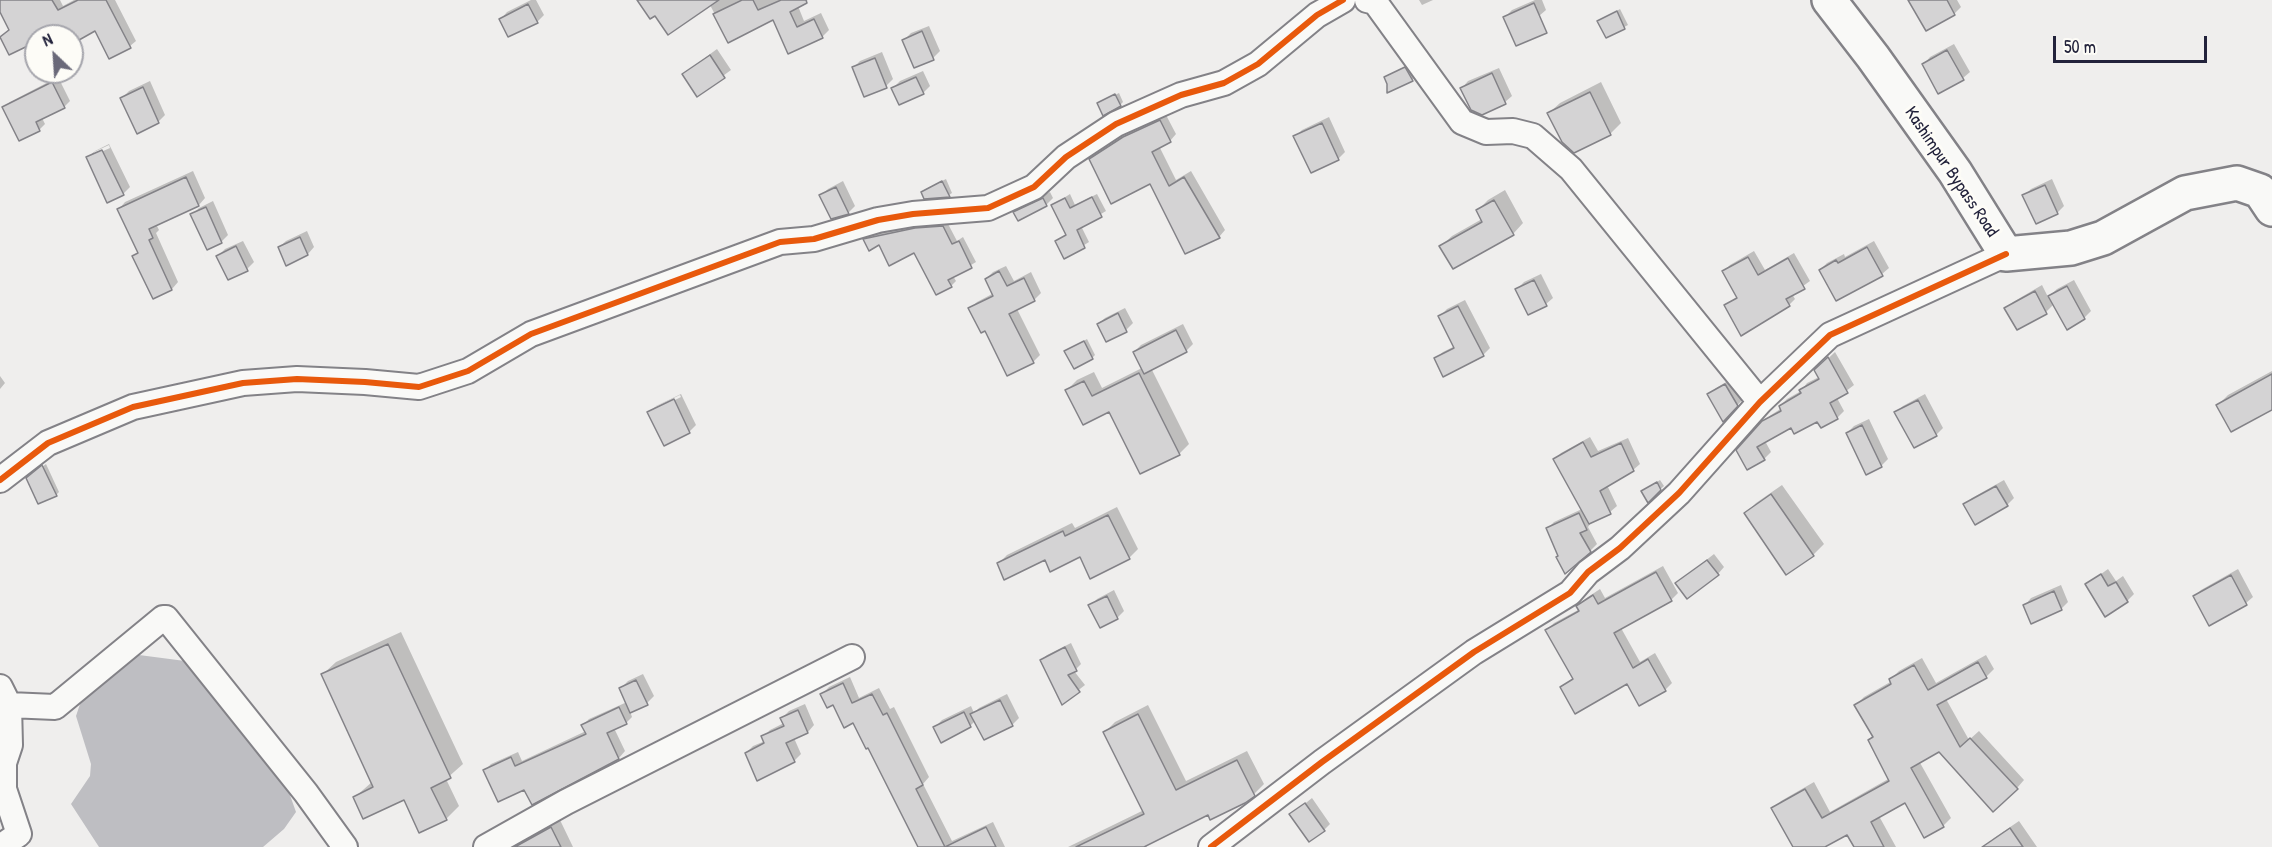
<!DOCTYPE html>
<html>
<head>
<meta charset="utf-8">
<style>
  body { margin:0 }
  #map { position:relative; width:2272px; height:847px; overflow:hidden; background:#efeeed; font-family:"Patrick Hand",sans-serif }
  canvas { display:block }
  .north { position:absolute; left:24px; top:24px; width:60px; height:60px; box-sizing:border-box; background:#fdfcf7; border:2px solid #a5a5ac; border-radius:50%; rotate:335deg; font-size:16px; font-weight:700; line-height:24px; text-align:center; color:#22223b }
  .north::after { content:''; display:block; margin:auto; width:21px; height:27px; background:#6a6979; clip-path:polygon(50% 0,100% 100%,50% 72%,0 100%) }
  .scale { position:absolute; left:2053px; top:36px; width:154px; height:27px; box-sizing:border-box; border:3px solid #22223b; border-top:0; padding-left:8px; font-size:18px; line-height:21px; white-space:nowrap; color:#22223b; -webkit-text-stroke:4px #fdfcf7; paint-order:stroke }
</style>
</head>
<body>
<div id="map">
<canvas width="2272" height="847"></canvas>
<div class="north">N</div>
<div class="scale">50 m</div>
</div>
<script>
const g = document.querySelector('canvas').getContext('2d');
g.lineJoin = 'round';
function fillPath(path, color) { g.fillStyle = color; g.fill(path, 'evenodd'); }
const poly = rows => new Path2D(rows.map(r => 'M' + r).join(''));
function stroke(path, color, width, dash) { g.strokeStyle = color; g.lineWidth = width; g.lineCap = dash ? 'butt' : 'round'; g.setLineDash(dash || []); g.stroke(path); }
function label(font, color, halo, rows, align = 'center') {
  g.font = font + ' "Patrick Hand",sans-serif'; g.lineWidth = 6; g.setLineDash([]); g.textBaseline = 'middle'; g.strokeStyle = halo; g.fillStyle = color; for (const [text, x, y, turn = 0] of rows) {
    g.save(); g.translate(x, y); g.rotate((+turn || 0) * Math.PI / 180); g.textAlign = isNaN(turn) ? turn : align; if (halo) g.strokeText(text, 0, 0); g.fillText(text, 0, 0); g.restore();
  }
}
const water = poly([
  [139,655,185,661,286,784,296,812,284,829,263,847,99,847,71,804,90,776,91,764,76,716,83,695,131,658]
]);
const shadow = poly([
  [0,0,60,0,63,6,74,0,115,0,136,41,130,46,110,57,96,29,72,42,72,36,36,36,36,40,10,53,1,36,10,28,0,9],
  [531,0,536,0,544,15,537,22,501,19,507,12],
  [639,0,808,0,798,6,804,21,821,13,829,30,822,37,774,18,729,41,710,5,656,14],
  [1419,0,1433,0,1422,5],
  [1535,0,1542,0,1546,10,1539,16,1505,17,1512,10],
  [1910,0,1957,0,1961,7,1954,14],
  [1620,9,1628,25,1607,36,1599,21],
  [929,26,940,51,933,58,904,40,911,33],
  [1954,44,1970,72,1963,78,1924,64,1930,57],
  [717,49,731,70,697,95,683,74],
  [882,52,893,79,886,86,853,68,860,61],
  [1408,65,1415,77,1412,80,1388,84,1385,78,1388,75],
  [1499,68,1512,96,1505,102,1482,113,1462,88,1468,81],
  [923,71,930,86,923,93,893,88,900,81],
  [58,77,70,101,64,107,42,118,45,124,39,130,4,107,10,102],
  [150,81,165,115,158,122,137,132,122,98,129,91],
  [1601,82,1621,123,1610,134,1549,113,1560,103],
  [1119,93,1123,102,1120,105,1099,103],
  [1166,115,1176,134,1170,141,1159,146,1176,180,1191,171,1225,230,1219,237,1150,182,1091,159,1131,130],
  [1329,117,1345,152,1338,159,1295,137,1302,130],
  [109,144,130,187,123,194,88,157,95,151],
  [109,145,110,148,94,155,94,152],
  [193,171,205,198,199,205,156,224,159,230,156,233,178,282,172,289,153,297,134,256,138,252,119,209,125,202],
  [946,179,952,193,949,195,925,197,923,192,926,189],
  [2052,179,2064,206,2057,213,2024,196,2031,189],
  [843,181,855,206,849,212,832,217,821,195,828,189],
  [1505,190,1523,223,1513,234,1441,246,1452,236,1482,219,1478,210,1488,200],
  [1050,192,1053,198,1046,205,1015,213,1022,206],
  [1070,194,1075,205,1097,194,1106,211,1081,226,1089,242,1065,257,1057,242,1067,234,1053,205],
  [213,201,228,235,221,242,192,215,199,208],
  [947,222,957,241,963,237,976,262,953,276,956,281,951,286,915,251,865,240,869,235,921,224],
  [307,231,314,247,308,254,287,264,279,247,286,241],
  [243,241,254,262,247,269,218,256,225,249],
  [1874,241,1889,268,1882,274,1837,299,1820,270,1827,263,1844,254,1845,257],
  [1754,251,1765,270,1794,253,1810,281,1792,294,1795,299,1789,305,1726,305,1738,296,1724,271,1730,265],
  [1006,266,1014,281,1031,272,1041,293,1034,300,1017,309,1040,355,1033,362,985,329,970,308,977,302,994,293,986,279,993,272],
  [1541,274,1553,298,1546,304,1517,289,1524,282],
  [2074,280,2091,311,2084,318,2054,304,2046,312,2017,328,2006,309,2013,302,2042,285,2048,297,2057,289],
  [1465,300,1490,348,1483,355,1444,375,1436,358,1443,352,1455,346,1440,316,1447,309],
  [1125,308,1133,323,1126,330,1098,324,1105,318],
  [1183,324,1193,344,1186,351,1151,368,1189,444,1179,454,1110,410,1067,390,1077,380,1094,372,1102,388,1142,368,1134,352,1141,345],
  [1087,339,1095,355,1092,358,1066,351],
  [1835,352,1854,385,1837,398,1844,411,1838,417,1821,426,1817,420,1792,426,1765,441,1771,452,1764,459,1748,468,1763,422,1771,415,1782,408,1780,406,1787,399,1801,391,1807,383,1819,377,1816,370],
  [2272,371,2272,408,2218,405,2228,395],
  [0,376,5,383,0,389],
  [1733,378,1744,398,1730,413,1709,394,1716,388],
  [681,394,696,425,689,432,665,444,649,413,656,406],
  [680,395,681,397,655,410,655,407],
  [1925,394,1943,428,1936,435,1896,412,1903,406],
  [1869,419,1888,459,1881,466,1847,433,1854,426],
  [1590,437,1598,451,1628,438,1640,464,1633,470,1607,485,1617,506,1610,512,1593,520,1588,527,1597,544,1590,551,1559,555,1547,529,1554,522,1582,509,1555,459,1561,453],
  [46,464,59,492,56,495,31,475],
  [1660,480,1664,486,1648,500,1643,491],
  [2004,480,2014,498,2007,505,1965,504,1972,498],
  [1782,485,1824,544,1813,555,1746,513,1756,503],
  [1117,507,1138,549,1129,558,1080,555,998,564,1007,555,1072,523,1075,528],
  [1714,554,1724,567,1718,574,1677,583],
  [1663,566,1678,593,1671,600,1621,628,1640,662,1655,653,1672,683,1665,690,1640,704,1628,682,1562,687,1574,677,1547,630,1554,623,1580,609,1578,606,1585,599,1600,589,1605,598],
  [2108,569,2116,581,2123,576,2134,594,2127,601,2086,585],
  [2238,569,2253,597,2246,603,2195,596,2201,590],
  [2061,585,2068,602,2061,609,2025,605,2031,598],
  [1114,590,1124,611,1117,618,1090,606,1097,599],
  [401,632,463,764,446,779,459,806,446,819,404,798,355,797,372,782,323,674,336,662],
  [1071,643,1081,664,1074,671,1085,685,1062,703,1041,660,1047,655],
  [1986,655,1994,669,1986,677,1946,699,1969,740,1979,731,2024,780,2017,788,1939,750,1919,761,1951,818,1943,826,1905,801,1879,816,1896,847,1856,847,1848,833,1822,847,1795,847,1773,809,1781,801,1814,782,1830,812,1890,778,1874,736,1856,705,1864,697,1892,681,1891,679,1899,671,1922,658,1936,683],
  [643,674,654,696,647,703,630,711,632,717,626,723,614,728,625,751,619,758,532,803,525,788,485,770,491,764,518,752,522,761,586,731,583,725,589,719,627,702,621,688,628,681],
  [850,677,859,698,879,688,890,709,894,707,929,777,923,784,952,841,993,822,1005,847,923,847,854,721,822,694,829,687],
  [1007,694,1019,718,1012,725,975,721,970,726,935,727,942,720,971,706,974,713,979,708],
  [805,704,814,725,808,732,794,738,801,754,794,761,746,753,753,746,765,741,763,737,770,730,784,723,782,718,789,711],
  [1148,705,1186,781,1247,751,1264,784,1254,794,1209,813,1146,845,1147,847,1068,847,1144,810,1105,732,1115,722],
  [1312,798,1330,824,1324,830,1291,815],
  [560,820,573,847,511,847],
  [2019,821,2037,847,1987,847,1994,838]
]);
const building = poly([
  [0,0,52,0,58,10,78,0,106,0,131,48,109,59,95,31,72,44,72,36,36,36,36,42,9,55,0,37,9,30,0,12,0,0],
  [637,0,719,0,668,35,655,16,650,19,637,0],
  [742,0,753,0,758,10,781,0,806,0,807,3,790,12,797,27,814,19,823,38,788,54,773,20,728,43,713,14,742,0],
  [1908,0,1947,0,1955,15,1926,31,1908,0],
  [1534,3,1547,33,1516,46,1503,17,1534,3],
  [528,4,538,23,508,37,499,19,528,4],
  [1617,11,1625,29,1606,38,1597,21,1617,11],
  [922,31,934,60,914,68,902,40,922,31],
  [1947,50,1964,80,1938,94,1922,64,1947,50],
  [710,55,725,78,697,97,682,74,710,55],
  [875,58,887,88,864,97,852,67,875,58],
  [1405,67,1413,81,1387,93,1387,84,1384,77,1405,67],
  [1492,73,1506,104,1482,115,1471,110,1460,88,1492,73],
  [916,77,924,94,899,105,891,88,916,77],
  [52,82,65,108,36,122,40,131,19,141,2,107,52,82],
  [143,87,159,123,137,134,120,98,143,87],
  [1590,92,1611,135,1574,153,1562,142,1547,113,1590,92],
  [1115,94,1121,106,1103,116,1097,103,1115,94],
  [1160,120,1171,142,1152,152,1169,186,1184,177,1220,238,1185,254,1150,184,1111,204,1089,159,1123,137,1160,120],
  [1322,123,1339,160,1311,173,1293,136,1322,123],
  [102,150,124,195,107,203,86,157,102,150],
  [186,177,199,206,149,229,153,238,149,240,172,290,153,299,132,256,138,253,117,209,186,177],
  [942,181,950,197,924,199,921,192,942,181],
  [2045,185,2058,214,2036,224,2022,195,2045,185],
  [836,187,849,214,831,219,819,195,836,187],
  [1092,197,1102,217,1077,230,1085,248,1064,259,1055,241,1066,235,1051,205,1065,198,1070,208,1092,197],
  [1043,198,1047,206,1018,221,1013,212,1043,198],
  [1494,200,1514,235,1453,269,1439,246,1482,222,1476,210,1494,200],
  [206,207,222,243,207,250,190,214,206,207],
  [943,226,952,244,959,241,972,268,948,280,952,287,936,295,914,253,889,266,879,245,869,251,863,239,915,228,943,226],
  [300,237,308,255,286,266,278,247,300,237],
  [236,246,248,271,228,280,216,256,236,246],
  [1867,247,1883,276,1836,301,1819,270,1836,260,1838,263,1867,247],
  [1748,257,1758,275,1788,258,1805,289,1786,299,1790,306,1741,336,1724,305,1737,298,1722,271,1748,257],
  [999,271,1007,286,1024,278,1035,301,1009,314,1034,363,1007,376,985,331,981,333,968,308,993,296,985,279,999,271],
  [1534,280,1547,306,1528,315,1515,289,1534,280],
  [2067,286,2085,319,2067,330,2048,296,2067,286],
  [2035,291,2047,314,2017,330,2004,308,2035,291],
  [1458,306,1484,356,1443,377,1434,358,1454,348,1438,316,1458,306],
  [1118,313,1127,332,1106,342,1097,324,1118,313],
  [1176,330,1187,352,1144,374,1133,352,1176,330],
  [1084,341,1093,359,1074,369,1064,351,1084,341],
  [1828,357,1848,393,1830,403,1838,419,1821,428,1817,422,1794,434,1791,428,1757,447,1765,460,1747,470,1736,450,1762,421,1781,411,1779,406,1801,393,1799,390,1819,379,1814,370,1828,357],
  [1139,373,1180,455,1140,474,1109,412,1083,425,1065,390,1084,381,1092,396,1139,373],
  [2272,374,2272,410,2231,432,2216,405,2272,374],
  [1725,384,1738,406,1723,422,1707,394,1725,384],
  [674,399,690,433,664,446,647,412,674,399],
  [1918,400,1937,436,1914,448,1894,412,1918,400],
  [1862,425,1882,467,1866,475,1846,433,1862,425],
  [1583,442,1591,457,1621,443,1634,471,1600,491,1611,514,1589,524,1553,459,1583,442],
  [42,465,57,496,38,504,26,478,42,465],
  [1657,482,1661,490,1648,503,1641,491,1657,482],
  [1996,486,2008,506,1975,525,1963,504,1996,486],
  [1771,494,1814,556,1786,575,1744,513,1771,494],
  [1579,513,1587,530,1580,533,1591,552,1565,574,1556,557,1558,556,1546,528,1579,513],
  [1108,515,1130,559,1090,579,1080,557,1050,572,1045,560,1004,580,997,563,1063,531,1065,536,1108,515],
  [1707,560,1719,575,1687,599,1675,583,1707,560],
  [1656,572,1672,601,1614,633,1633,668,1648,659,1666,691,1639,706,1627,684,1575,714,1560,687,1573,679,1545,630,1579,611,1576,606,1593,595,1598,604,1656,572],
  [2101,574,2108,586,2116,582,2128,602,2105,617,2085,584,2101,574],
  [2231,575,2247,605,2209,626,2193,596,2231,575],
  [2054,591,2062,610,2031,624,2023,605,2054,591],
  [1107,596,1118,619,1100,628,1088,605,1107,596],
  [388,644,451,778,431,788,447,820,419,833,404,800,363,819,353,797,373,787,321,674,388,644],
  [1065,647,1077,671,1068,675,1080,692,1062,705,1040,660,1065,647],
  [1978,662,1987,678,1937,705,1960,747,1970,738,2018,789,1993,812,1939,752,1911,768,1944,827,1924,838,1905,803,1871,822,1884,847,1854,847,1847,835,1825,847,1793,847,1771,808,1805,789,1822,818,1889,781,1868,740,1873,737,1854,705,1891,684,1889,679,1914,665,1928,690,1978,662],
  [636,680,648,705,630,713,619,688,636,680],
  [843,683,852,703,872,694,883,715,887,713,923,785,916,789,945,847,918,847,868,748,866,749,853,723,844,728,833,705,827,708,820,694,843,683],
  [1000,700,1013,726,984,740,970,714,1000,700],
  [619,707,627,724,607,733,619,759,532,805,524,790,498,802,483,770,511,757,515,766,586,734,581,725,619,707],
  [798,710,808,733,786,743,795,762,757,781,745,753,764,743,761,736,784,726,780,718,798,710],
  [964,712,971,727,941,743,933,727,964,712],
  [1138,714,1176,790,1237,760,1255,796,1245,803,1210,820,1208,815,1144,847,1076,847,1144,814,1103,732,1138,714],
  [1305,803,1325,831,1309,842,1289,814,1305,803],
  [551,827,561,847,515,847,551,827],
  [986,827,996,847,945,847,986,827],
  [2010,828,2023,847,1982,847,2010,828]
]);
const street = poly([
  [1367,0,1375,2,1462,122,1486,132,1513,131,1533,136,1571,169,1760,402],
  [0,480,48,443,133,407,243,383,297,379,365,382,419,387,468,371,531,334,780,242,814,239,878,220,913,214,988,208,1034,187,1066,157,1116,124,1181,95,1224,83,1258,64,1317,15,1343,0],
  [0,687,9,705,55,707,163,618,166,618,306,793,345,847],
  [0,847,19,834,4,789,4,763,10,745,9,705],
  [486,847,566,802,852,657],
  [1211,847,1322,762,1474,652,1570,593,1588,572,1620,548,1679,493,1760,402,1830,335,2006,254]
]);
const secondary = poly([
  [1829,0,1873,57,1955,172,2006,254,2071,248,2103,238,2185,193,2237,183,2260,191,2272,209]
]);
const cycleway = poly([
  [0,480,48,443,133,407,243,383,297,379,365,382,419,387,468,371,531,334,780,242,814,239,878,220,913,214,988,208,1034,187,1066,157,1116,124,1181,95,1224,83,1258,64,1317,15,1343,0],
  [1211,847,1322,762,1474,652,1570,593,1588,572,1620,548,1679,493,1760,402,1830,335,2006,254]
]);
const streetNames = [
  ["Kashimpur Bypass Road",1951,172,56]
];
fillPath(water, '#bebec2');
fillPath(shadow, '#0003');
fillPath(building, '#d4d3d4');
stroke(building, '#838287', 1.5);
stroke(street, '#838287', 28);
stroke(secondary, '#838287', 38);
stroke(street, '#f9f9f7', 24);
stroke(secondary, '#f9f9f7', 33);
stroke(cycleway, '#e8590c', 6);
label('18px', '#22223b', '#fdfcf7', streetNames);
</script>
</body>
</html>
